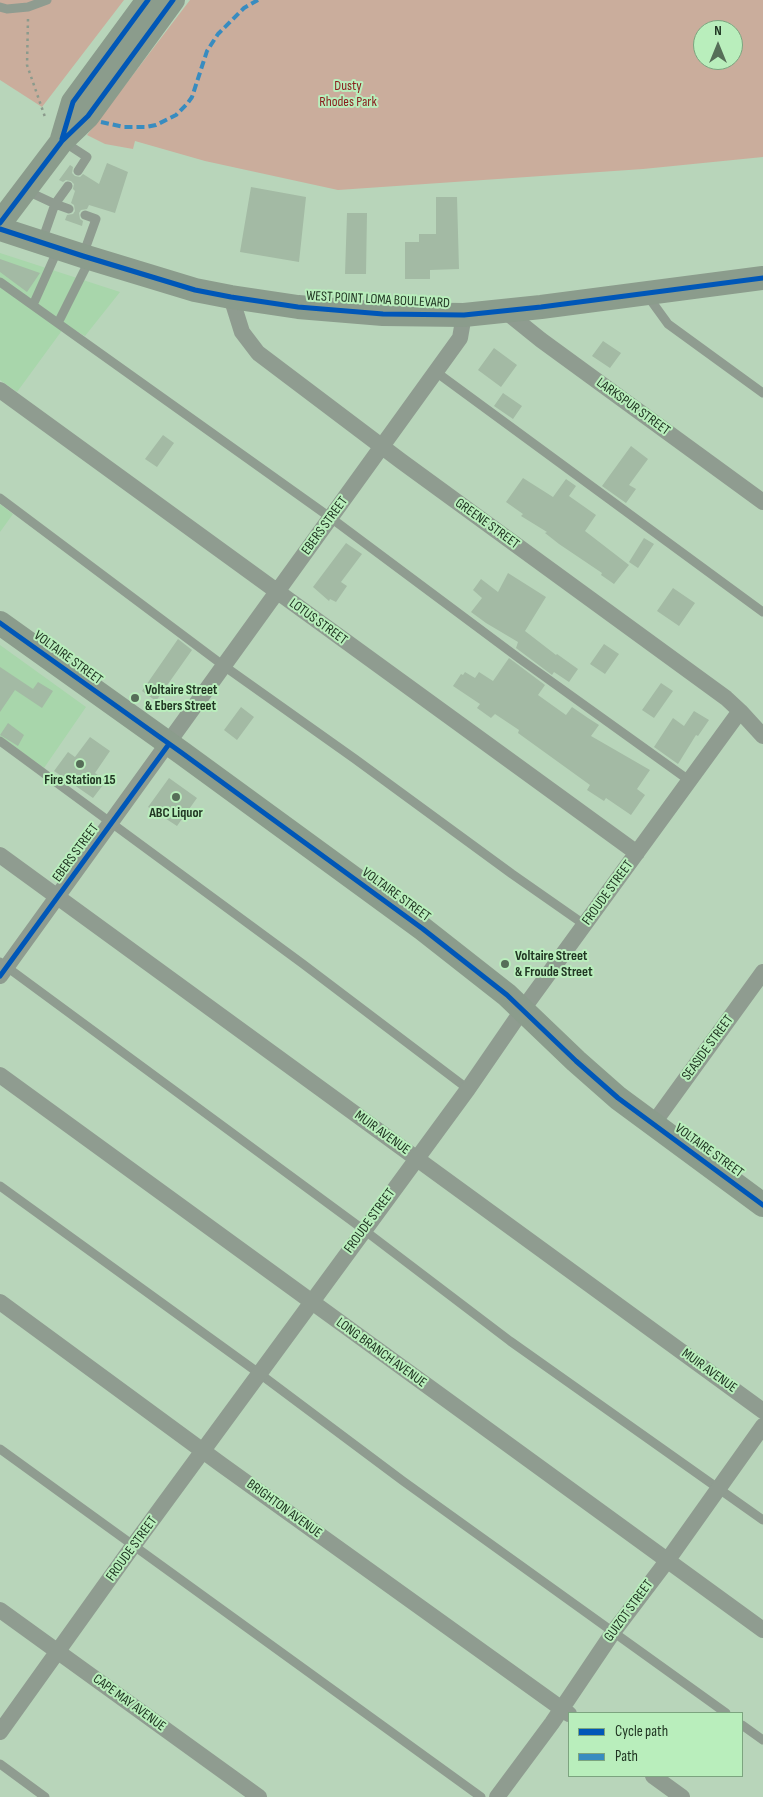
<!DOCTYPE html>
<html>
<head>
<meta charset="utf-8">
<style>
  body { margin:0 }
  #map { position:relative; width:763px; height:1797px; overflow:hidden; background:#b8d5ba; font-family:"Sofia Sans Condensed",sans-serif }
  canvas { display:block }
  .legend { position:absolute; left:568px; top:1712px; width:175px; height:65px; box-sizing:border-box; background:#b9eebc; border:1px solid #7ca47f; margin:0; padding:6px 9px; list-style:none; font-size:15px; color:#213623 }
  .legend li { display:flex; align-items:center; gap:10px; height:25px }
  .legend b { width:25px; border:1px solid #7ca47f }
  .north { position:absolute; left:693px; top:20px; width:50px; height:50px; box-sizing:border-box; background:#b9eebc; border:1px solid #7ca47f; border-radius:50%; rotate:0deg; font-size:14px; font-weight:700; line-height:20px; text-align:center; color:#213623 }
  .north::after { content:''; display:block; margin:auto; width:18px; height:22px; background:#566e58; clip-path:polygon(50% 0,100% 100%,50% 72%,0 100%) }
</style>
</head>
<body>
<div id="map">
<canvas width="763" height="1797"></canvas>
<ul class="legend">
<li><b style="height:6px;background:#0057b8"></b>Cycle path</li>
<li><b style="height:6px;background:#388cc0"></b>Path</li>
</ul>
<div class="north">N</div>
</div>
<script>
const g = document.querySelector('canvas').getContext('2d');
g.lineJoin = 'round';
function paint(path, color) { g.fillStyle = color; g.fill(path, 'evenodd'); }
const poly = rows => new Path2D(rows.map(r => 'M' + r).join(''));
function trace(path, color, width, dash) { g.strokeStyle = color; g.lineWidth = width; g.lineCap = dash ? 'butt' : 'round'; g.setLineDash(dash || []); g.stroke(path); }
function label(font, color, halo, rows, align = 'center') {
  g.font = font + ' "Sofia Sans Condensed",sans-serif'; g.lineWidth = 4; g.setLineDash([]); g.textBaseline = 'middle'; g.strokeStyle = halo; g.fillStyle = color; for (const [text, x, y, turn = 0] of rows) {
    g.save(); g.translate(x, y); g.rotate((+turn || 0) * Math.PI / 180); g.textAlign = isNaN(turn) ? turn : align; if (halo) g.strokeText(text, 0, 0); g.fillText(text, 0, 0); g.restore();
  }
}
paint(poly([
  [0,253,120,292,85,336,66,325,17,392,0,380],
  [0,504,13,514,0,532],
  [0,645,86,707,44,768,0,736]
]), '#a8d6ab');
paint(poly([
  [0,0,124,0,42,107,0,80],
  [190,0,763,0,763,157,643,169,338,190,205,161,135,141,133,149,105,144,87,135],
  [703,30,733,30,733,60,703,60]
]), '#caad9c');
paint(poly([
  [107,163,128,172,115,213,89,205,87,209,81,210,79,213,80,219,83,221,82,226,65,220,67,215,73,214,75,211,74,205,71,203,75,191,73,189,74,184,71,181,66,180,63,182,59,180,70,165,73,167,72,173,75,176,80,177,83,174,99,184],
  [251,187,306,197,299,262,240,252],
  [436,197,457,197,459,269,430,270,430,279,405,279,405,242,419,242,419,234,436,234],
  [347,213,367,213,366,274,345,274],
  [0,259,40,273,27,292,0,272],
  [603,341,621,353,610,368,592,356],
  [494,348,517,365,501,387,478,370],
  [503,393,522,406,513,419,494,406],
  [163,435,174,443,157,467,145,459],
  [631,446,648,459,629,485,636,489,626,503,602,486],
  [523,478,553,497,566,479,576,486,569,496,596,515,585,531,629,565,614,584,601,575,602,573,559,544,545,533,547,532,521,516,523,514,506,502],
  [644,538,654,544,638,568,629,562],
  [346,543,362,554,341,582,347,586,336,602,330,599,329,601,313,587],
  [508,573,546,597,525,631,556,655,557,654,578,669,569,682,554,672,552,675,516,648,518,642,486,623,471,612,482,598,473,590,481,579,498,592],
  [673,588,695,603,679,626,657,611],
  [178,639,192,650,156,701,142,691],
  [604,644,619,654,605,674,590,664],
  [509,658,545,685,538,695,566,715,572,707,588,718,599,725,591,736,650,770,637,789,645,795,631,815,606,798,604,801,587,790,590,785,518,733,519,730,495,714,491,718,477,708,480,704,453,686,461,674,463,675,465,672,475,678,479,672,493,681],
  [0,667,33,689,38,682,53,691,42,708,15,690,0,712],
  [661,683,673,691,654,718,642,710],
  [241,707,254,717,237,740,224,730],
  [694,711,709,720,698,736,696,735,678,764,654,747,673,718,684,726],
  [8,723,24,735,18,746,0,735],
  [90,737,110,751,95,773,106,781,93,798,54,771,68,752,75,757],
  [169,778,197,798,177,826,148,807]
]), '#a3baa4');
trace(poly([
  [28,19,27,65,45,117]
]), '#8b9a8c', 2.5, [2.5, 4]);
trace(poly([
  [0,7,7,9,28,7,47,0],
  [64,142,87,157,78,171],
  [68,186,55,204,69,209],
  [25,190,55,204,42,241],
  [83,255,96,219,85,215],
  [0,282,331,518,520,659,690,781],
  [647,295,668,324,763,393],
  [33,305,58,249],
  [58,323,90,259],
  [436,372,763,612],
  [0,498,224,666,355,759,512,874,585,925],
  [0,741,303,964,468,1089],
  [0,962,364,1230,510,1341,763,1520],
  [0,1186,260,1374,403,1481,726,1713],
  [0,1449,481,1797],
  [742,1725,763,1740],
  [0,1764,45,1797]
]), '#8f9c90', 9);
trace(poly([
  [231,297,242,332,258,353,401,461,726,698,740,711,763,736],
  [505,311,541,340,763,502],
  [0,390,637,853],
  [0,855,763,1411],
  [0,976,460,338,464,315],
  [0,1075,763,1630],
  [653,1124,763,972],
  [0,1302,222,1465,569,1714],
  [0,1610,259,1797],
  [0,1732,133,1546,468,1089,523,1009,740,711],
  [653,1776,682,1797],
  [497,1797,552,1723,614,1631,667,1561,763,1426]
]), '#8f9c90', 16);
trace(poly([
  [62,139,73,102,148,0],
  [0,223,62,141,88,116,173,0],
  [0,229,83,256,195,290,231,297,298,307,383,314,464,315,541,307,763,278],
  [0,623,182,753,423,929,507,995,576,1061,618,1098,763,1205]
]), '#8b9c8c', 24);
trace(poly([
  [101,122,124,127,146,127,156,125,176,115,187,104,192,97,207,51,218,34,244,8,258,0]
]), '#388cc0', 4, [8, 4]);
trace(poly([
  [62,139,73,102,148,0],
  [0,223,62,141,88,116,173,0],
  [0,229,83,256,195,290,231,297,298,307,383,314,464,315,541,307,763,278],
  [0,623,182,753,423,929,507,995,576,1061,618,1098,763,1205],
  [0,976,169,744]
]), '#0057b8', 5);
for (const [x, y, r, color] of [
  [135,698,5,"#566e58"],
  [80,764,5,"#566e58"],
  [176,797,5,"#566e58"],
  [505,964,5,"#566e58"]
]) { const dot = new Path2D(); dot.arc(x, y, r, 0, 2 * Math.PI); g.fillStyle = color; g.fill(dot); trace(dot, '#b9eebc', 2); }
label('14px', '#8a1c1c', '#b9eebc', [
  ["Dusty",348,86],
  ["Rhodes Park",348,102]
]);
label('14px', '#213623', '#b9eebc', [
  ["WEST POINT LOMA BOULEVARD",378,300,3],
  ["LARKSPUR STREET",633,407,36],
  ["GREENE STREET",487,524,36],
  ["EBERS STREET",325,526,-54],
  ["LOTUS STREET",318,622,36],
  ["VOLTAIRE STREET",68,658,36],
  ["EBERS STREET",76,853,-54],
  ["FROUDE STREET",608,893,-54],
  ["VOLTAIRE STREET",396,895,36],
  ["SEASIDE STREET",708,1048,-54],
  ["MUIR AVENUE",382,1133,36],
  ["VOLTAIRE STREET",709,1151,36],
  ["FROUDE STREET",370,1221,-54],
  ["LONG BRANCH AVENUE",381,1353,36],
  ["MUIR AVENUE",709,1371,36],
  ["BRIGHTON AVENUE",284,1509,36],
  ["FROUDE STREET",132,1549,-54],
  ["GUIZOT STREET",629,1611,-54],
  ["CAPE MAY AVENUE",129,1703,36]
]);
label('bold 14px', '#213623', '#b9eebc', [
  ["Voltaire Street",145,690],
  ["& Ebers Street",145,706],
  ["Fire Station 15",80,780,"center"],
  ["ABC Liquor",176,813,"center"],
  ["Voltaire Street",515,956],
  ["& Froude Street",515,972]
], 'left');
</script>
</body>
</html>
